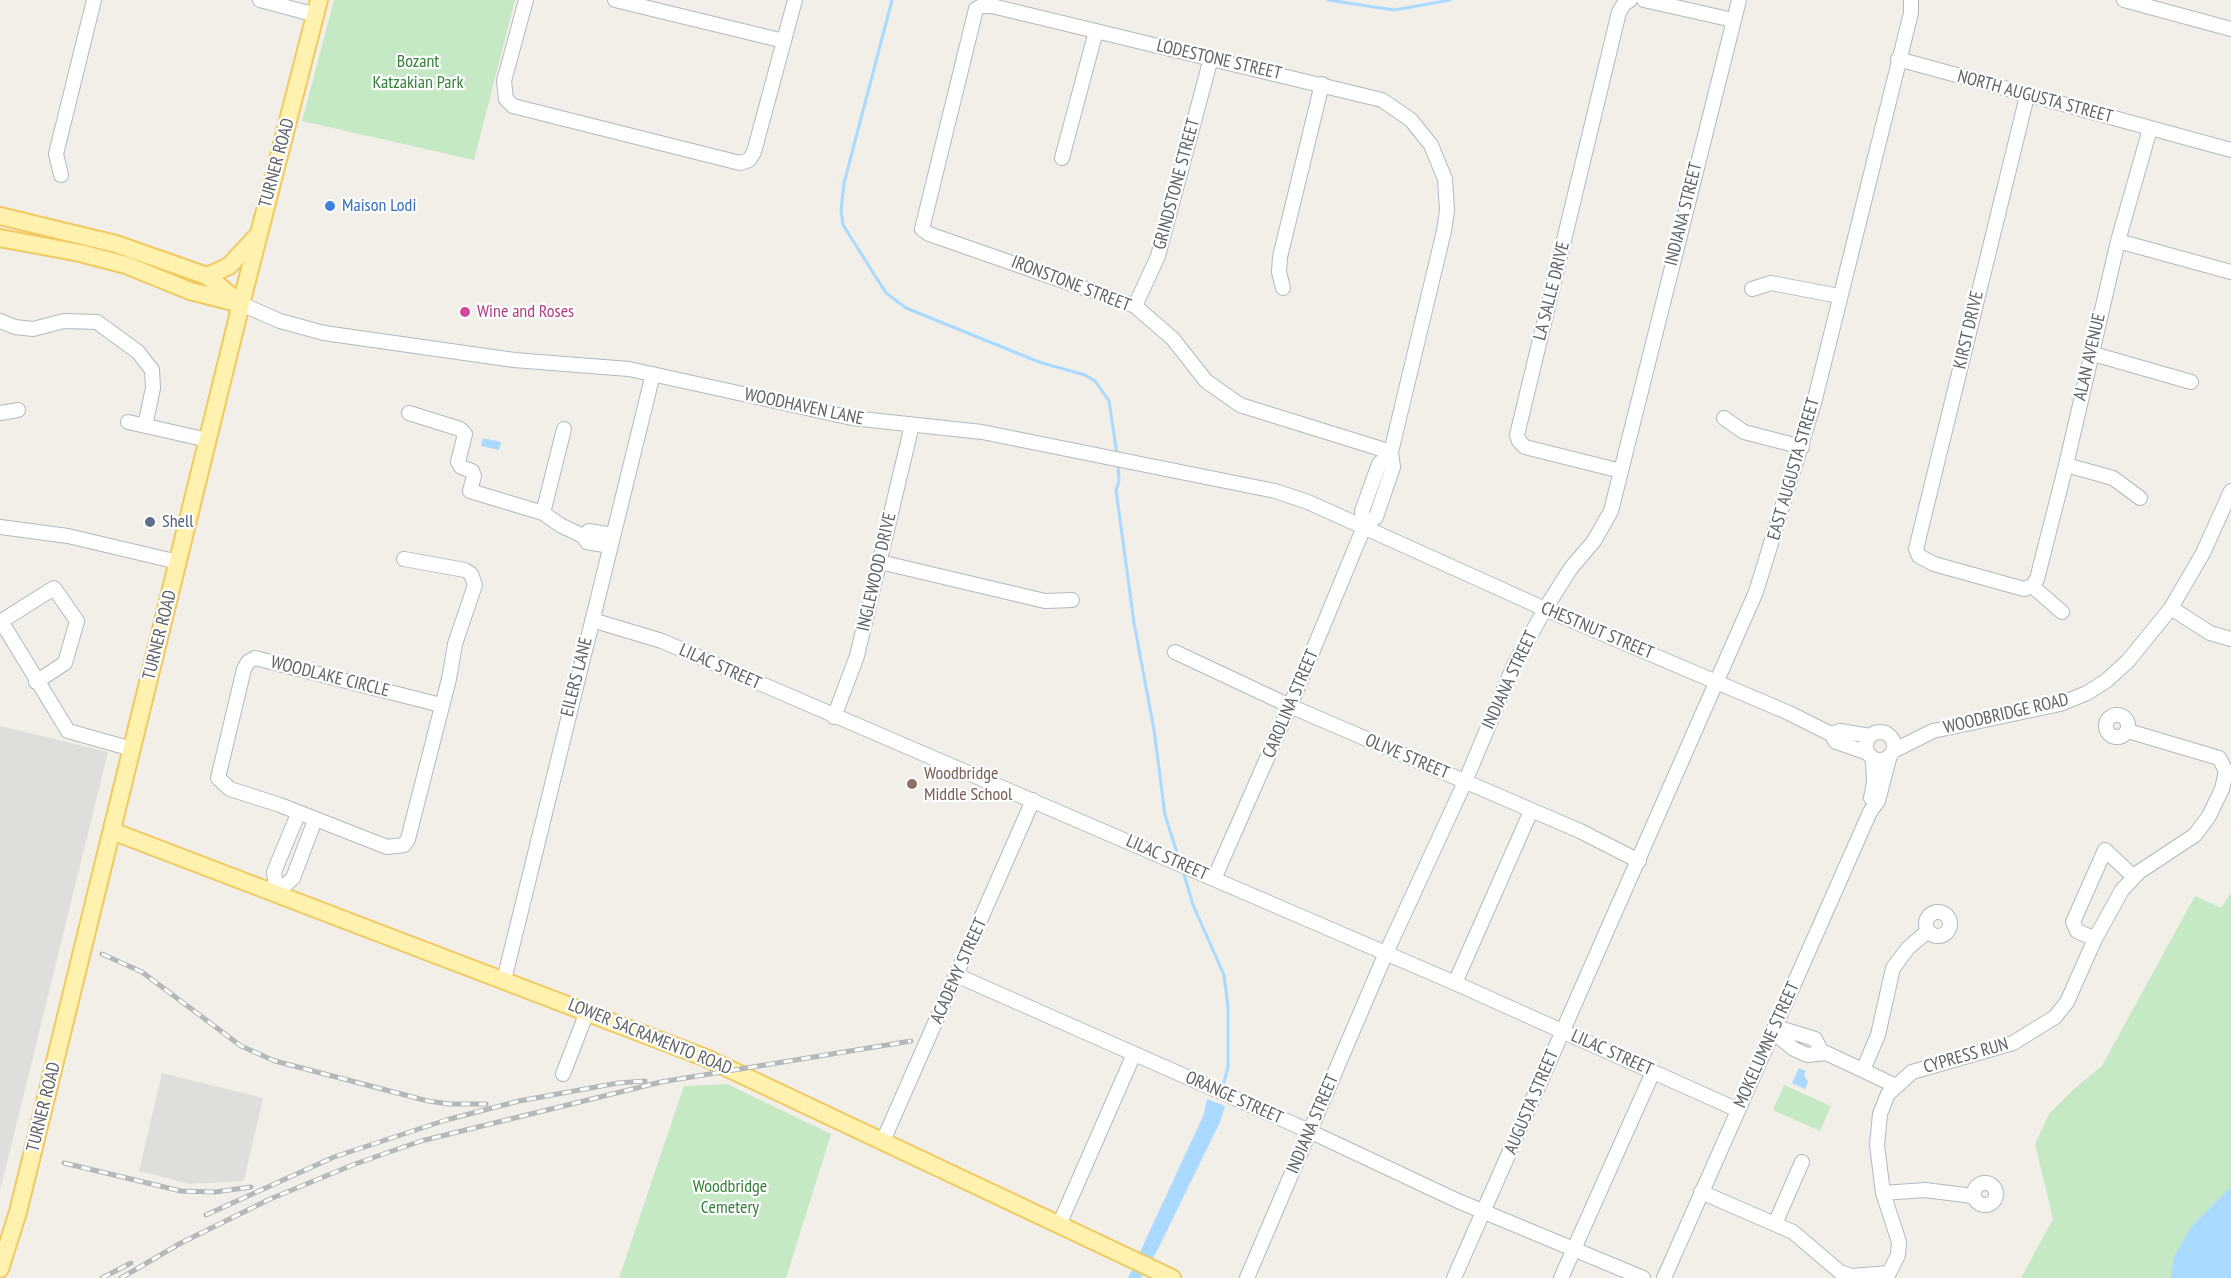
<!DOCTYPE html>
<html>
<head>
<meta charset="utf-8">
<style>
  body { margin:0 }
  canvas { display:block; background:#f1efe8 }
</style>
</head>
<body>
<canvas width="2231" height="1278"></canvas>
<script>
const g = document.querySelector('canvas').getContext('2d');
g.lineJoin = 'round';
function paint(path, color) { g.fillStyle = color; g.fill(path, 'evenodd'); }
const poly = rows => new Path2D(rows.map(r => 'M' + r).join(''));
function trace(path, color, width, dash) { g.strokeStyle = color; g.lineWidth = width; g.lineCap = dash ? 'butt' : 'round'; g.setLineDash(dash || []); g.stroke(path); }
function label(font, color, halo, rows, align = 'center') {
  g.font = font + ' "PT Sans Narrow",sans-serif'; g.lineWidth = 4.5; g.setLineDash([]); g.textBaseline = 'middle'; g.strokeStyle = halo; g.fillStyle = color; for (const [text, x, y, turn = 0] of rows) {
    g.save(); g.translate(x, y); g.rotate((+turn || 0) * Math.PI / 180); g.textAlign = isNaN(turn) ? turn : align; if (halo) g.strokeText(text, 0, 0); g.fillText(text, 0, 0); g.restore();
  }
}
paint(poly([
  [0,726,108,752,0,1191],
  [162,1073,263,1098,244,1181,190,1184,139,1171]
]), '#e0deda');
paint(poly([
  [334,0,515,0,474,160,302,121],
  [2231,893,2231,1278,2021,1278,2053,1219,2035,1144,2049,1114,2075,1088,2102,1066,2195,896,2221,908],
  [727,1084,831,1134,786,1278,619,1278,684,1086],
  [1784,1085,1831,1106,1820,1131,1773,1110]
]), '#c5e8c5');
paint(poly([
  [483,438,501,442,499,450,481,446],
  [1799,1068,1806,1071,1804,1075,1808,1082,1805,1089,1792,1083],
  [1207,1099,1225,1106,1220,1122,1157,1251,1141,1278,1128,1278,1204,1114],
  [2231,1187,2231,1278,2171,1278,2174,1257,2191,1227]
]), '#aadaff');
trace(poly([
  [892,0,844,183,841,210,843,225,886,293,906,308,1039,362,1085,375,1095,381,1109,401,1117,455],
  [1328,0,1394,10,1450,0],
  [1118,464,1119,481,1116,490,1134,623,1154,730,1165,815,1179,859],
  [1183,871,1193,905,1224,975,1228,1007,1228,1067,1222,1089]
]), '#aadaff', 3);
const minor = poly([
  [260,0,316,15],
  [526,0,504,81,506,99,513,106,740,163,749,160,754,152,795,0],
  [615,0,784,41],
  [1644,0,1733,20],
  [2124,0,2231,29],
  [1898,59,2231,150],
  [2027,96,1916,549,1919,556,1934,564,2024,589,2032,586],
  [1062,158,1096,31],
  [61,175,56,154,94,0],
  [2118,241,2231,272],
  [1283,288,1279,272,1280,257,1322,84],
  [1752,289,1771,283,1839,296],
  [241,304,280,321,324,333,514,360,629,369,852,418,982,432,1275,491,1308,502,1545,609,1789,713,1831,734,1836,742,1868,753],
  [1135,306,1158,256,1211,58],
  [0,321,15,327,33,329,64,321,97,322,138,352,152,370,153,388,145,426],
  [2090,353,2191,382],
  [0,413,18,410],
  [409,413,460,429,465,434,458,462,461,467,472,471,474,476,470,491,543,513,560,525,583,536,587,542,610,546],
  [1724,418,1744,432,1802,447],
  [128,422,208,440],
  [2066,465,2113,478,2140,498],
  [1621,471,1525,447,1519,441,1517,435,1619,12,1624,4,1630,0],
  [543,513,564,429],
  [0,527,68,536,178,562],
  [1364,527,1362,511,1379,464,1391,452],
  [583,536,589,531,613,535],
  [404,559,465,570,471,574,475,585,455,644,449,679,408,839,404,845,387,847,280,805,230,789,218,778,244,669,248,662,255,658,441,705],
  [880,562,1045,601,1072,600],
  [2032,586,2037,579,2066,465,2118,241,2150,129],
  [2032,586,2062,612],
  [2171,608,2210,633,2231,639],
  [592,620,662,641,1455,983,1738,1110],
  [1,621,68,731,132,749],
  [0,622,54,588,77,621,65,663,36,682],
  [1175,652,1290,706,1580,831,1639,861],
  '2106 726a11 11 0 1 1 22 0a11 11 0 1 1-22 0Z',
  [834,717,857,656,912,425],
  '1866 746a14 14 0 1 1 28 0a14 14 0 1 1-28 0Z',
  [1831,734,1840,731,1870,736],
  [1893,751,1933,731,2060,704,2087,693,2106,681,2128,661,2171,608,2203,553,2231,491],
  [1871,798,1874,783,1873,758],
  [1214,879,1290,706,1364,527,1376,517,1393,467,1391,452,1444,231,1447,210,1445,179,1431,145,1411,120,1382,100,992,6,982,6,976,9,922,229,929,234,1135,306,1173,339,1206,381,1240,405,1391,452],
  [277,893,274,872,298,814],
  [277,893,293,878,315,820],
  '1926 924a12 12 0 1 1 24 0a12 12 0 1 1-24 0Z',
  [2095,939,2077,931,2073,922,2105,850,2134,877],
  [956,975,1309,1131,1458,1201,1643,1278],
  [504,980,653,374],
  [1455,983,1531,811],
  [1776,1027,1815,1039,1822,1052],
  [1774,1033,1794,1049,1807,1055,1826,1053,1894,1085],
  [1863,1070,1878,1035,1893,968,1908,948,1928,931],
  [563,1074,587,1012],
  [883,1141,1033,800],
  '1974 1194a11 11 0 1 1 22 0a11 11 0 1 1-22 0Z',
  [1701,1192,1793,1232,1840,1272,1852,1276,1889,1273],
  [1883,1193,1925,1190,1973,1196],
  [1775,1224,1802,1162],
  [1059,1225,1134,1054],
  [1889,1273,1898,1255,1899,1242,1883,1193,1877,1145,1880,1114,1888,1094,1912,1072,2013,1043,2055,1017,2067,1002,2095,939,2122,890,2139,872,2195,835,2209,816,2222,789,2226,771,2219,758,2128,731],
  [1247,1278,1386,953,1465,782,1514,665,1545,609,1571,568,1594,541,1611,511,1739,0],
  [1454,1278,1756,592,1814,403,1911,13,1911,0],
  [1561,1278,1653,1072],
  [1664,1278,1870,812,1878,801,1890,755]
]);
const major = poly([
  [0,216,116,244,207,276,241,304],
  [0,238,80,253,126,265,190,291,237,303],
  [207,276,229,266,256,237],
  [112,831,706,1058,1172,1278],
  [0,1269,18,1212,241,304,319,0]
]);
trace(minor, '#b5b8bc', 16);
trace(major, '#f2c960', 20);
trace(minor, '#fff', 14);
trace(major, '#fff2af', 16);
const rail = poly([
  [102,954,142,972,241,1046,275,1061,428,1101,449,1104,486,1104],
  [64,1163,181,1191,215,1192,251,1187],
  [206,1215,334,1157,446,1120,519,1101,618,1083,645,1081],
  [102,1278,131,1263],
  [121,1278,181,1243,270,1199,355,1164,421,1141,661,1082,911,1041]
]);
trace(rail, '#b6b7b8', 5);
trace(rail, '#fff', 3, [9]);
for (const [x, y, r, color] of [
  [330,206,6,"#3f7fe0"],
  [465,312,6,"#d1479c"],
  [150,522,6,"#5c6f8a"],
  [912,784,6,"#8d6e63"]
]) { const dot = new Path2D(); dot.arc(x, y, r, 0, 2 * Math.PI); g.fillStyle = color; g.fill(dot); trace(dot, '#fff', 2); }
label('18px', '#5f6368', '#fff', [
  ["LODESTONE STREET",1219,60,13],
  ["NORTH AUGUSTA STREET",2035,97,15],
  ["TURNER ROAD",277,163,-75],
  ["GRINDSTONE STREET",1177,184,-75],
  ["INDIANA STREET",1684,214,-76],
  ["IRONSTONE STREET",1071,284,21],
  ["LA SALLE DRIVE",1552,291,-76],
  ["KIRST DRIVE",1969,330,-77],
  ["ALAN AVENUE",2090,357,-77],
  ["WOODHAVEN LANE",804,407,12],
  ["EAST AUGUSTA STREET",1794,469,-74],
  ["INGLEWOOD DRIVE",877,572,-77],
  ["CHESTNUT STREET",1597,631,23],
  ["TURNER ROAD",160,635,-76],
  ["LILAC STREET",720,667,24],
  ["WOODLAKE CIRCLE",330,677,14],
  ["EILERS LANE",577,677,-76],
  ["INDIANA STREET",1510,680,-65],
  ["CAROLINA STREET",1291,704,-67],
  ["WOODBRIDGE ROAD",2006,714,-13],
  ["OLIVE STREET",1407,757,23],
  ["LILAC STREET",1167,858,24],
  ["ACADEMY STREET",959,971,-66],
  ["LOWER SACRAMENTO ROAD",650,1037,22],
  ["MOKELUMNE STREET",1767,1045,-66],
  ["LILAC STREET",1612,1053,24],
  ["CYPRESS RUN",1966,1056,-16],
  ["ORANGE STREET",1234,1098,24],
  ["AUGUSTA STREET",1532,1102,-67],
  ["TURNER ROAD",44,1107,-76],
  ["INDIANA STREET",1313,1124,-67]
]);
label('18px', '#348238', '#fff', [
  ["Bozant",418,62],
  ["Katzakian Park",418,83],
  ["Woodbridge",730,1187],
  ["Cemetery",730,1208]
]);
label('18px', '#366cbe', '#fff', [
  ["Maison Lodi",342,206]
], 'left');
label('18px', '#b23c85', '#fff', [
  ["Wine and Roses",477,312]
], 'left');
label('18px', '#4e5e75', '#fff', [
  ["Shell",162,522]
], 'left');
label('18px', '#785e54', '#fff', [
  ["Woodbridge",924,774],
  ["Middle School",924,795]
], 'left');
</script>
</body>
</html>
